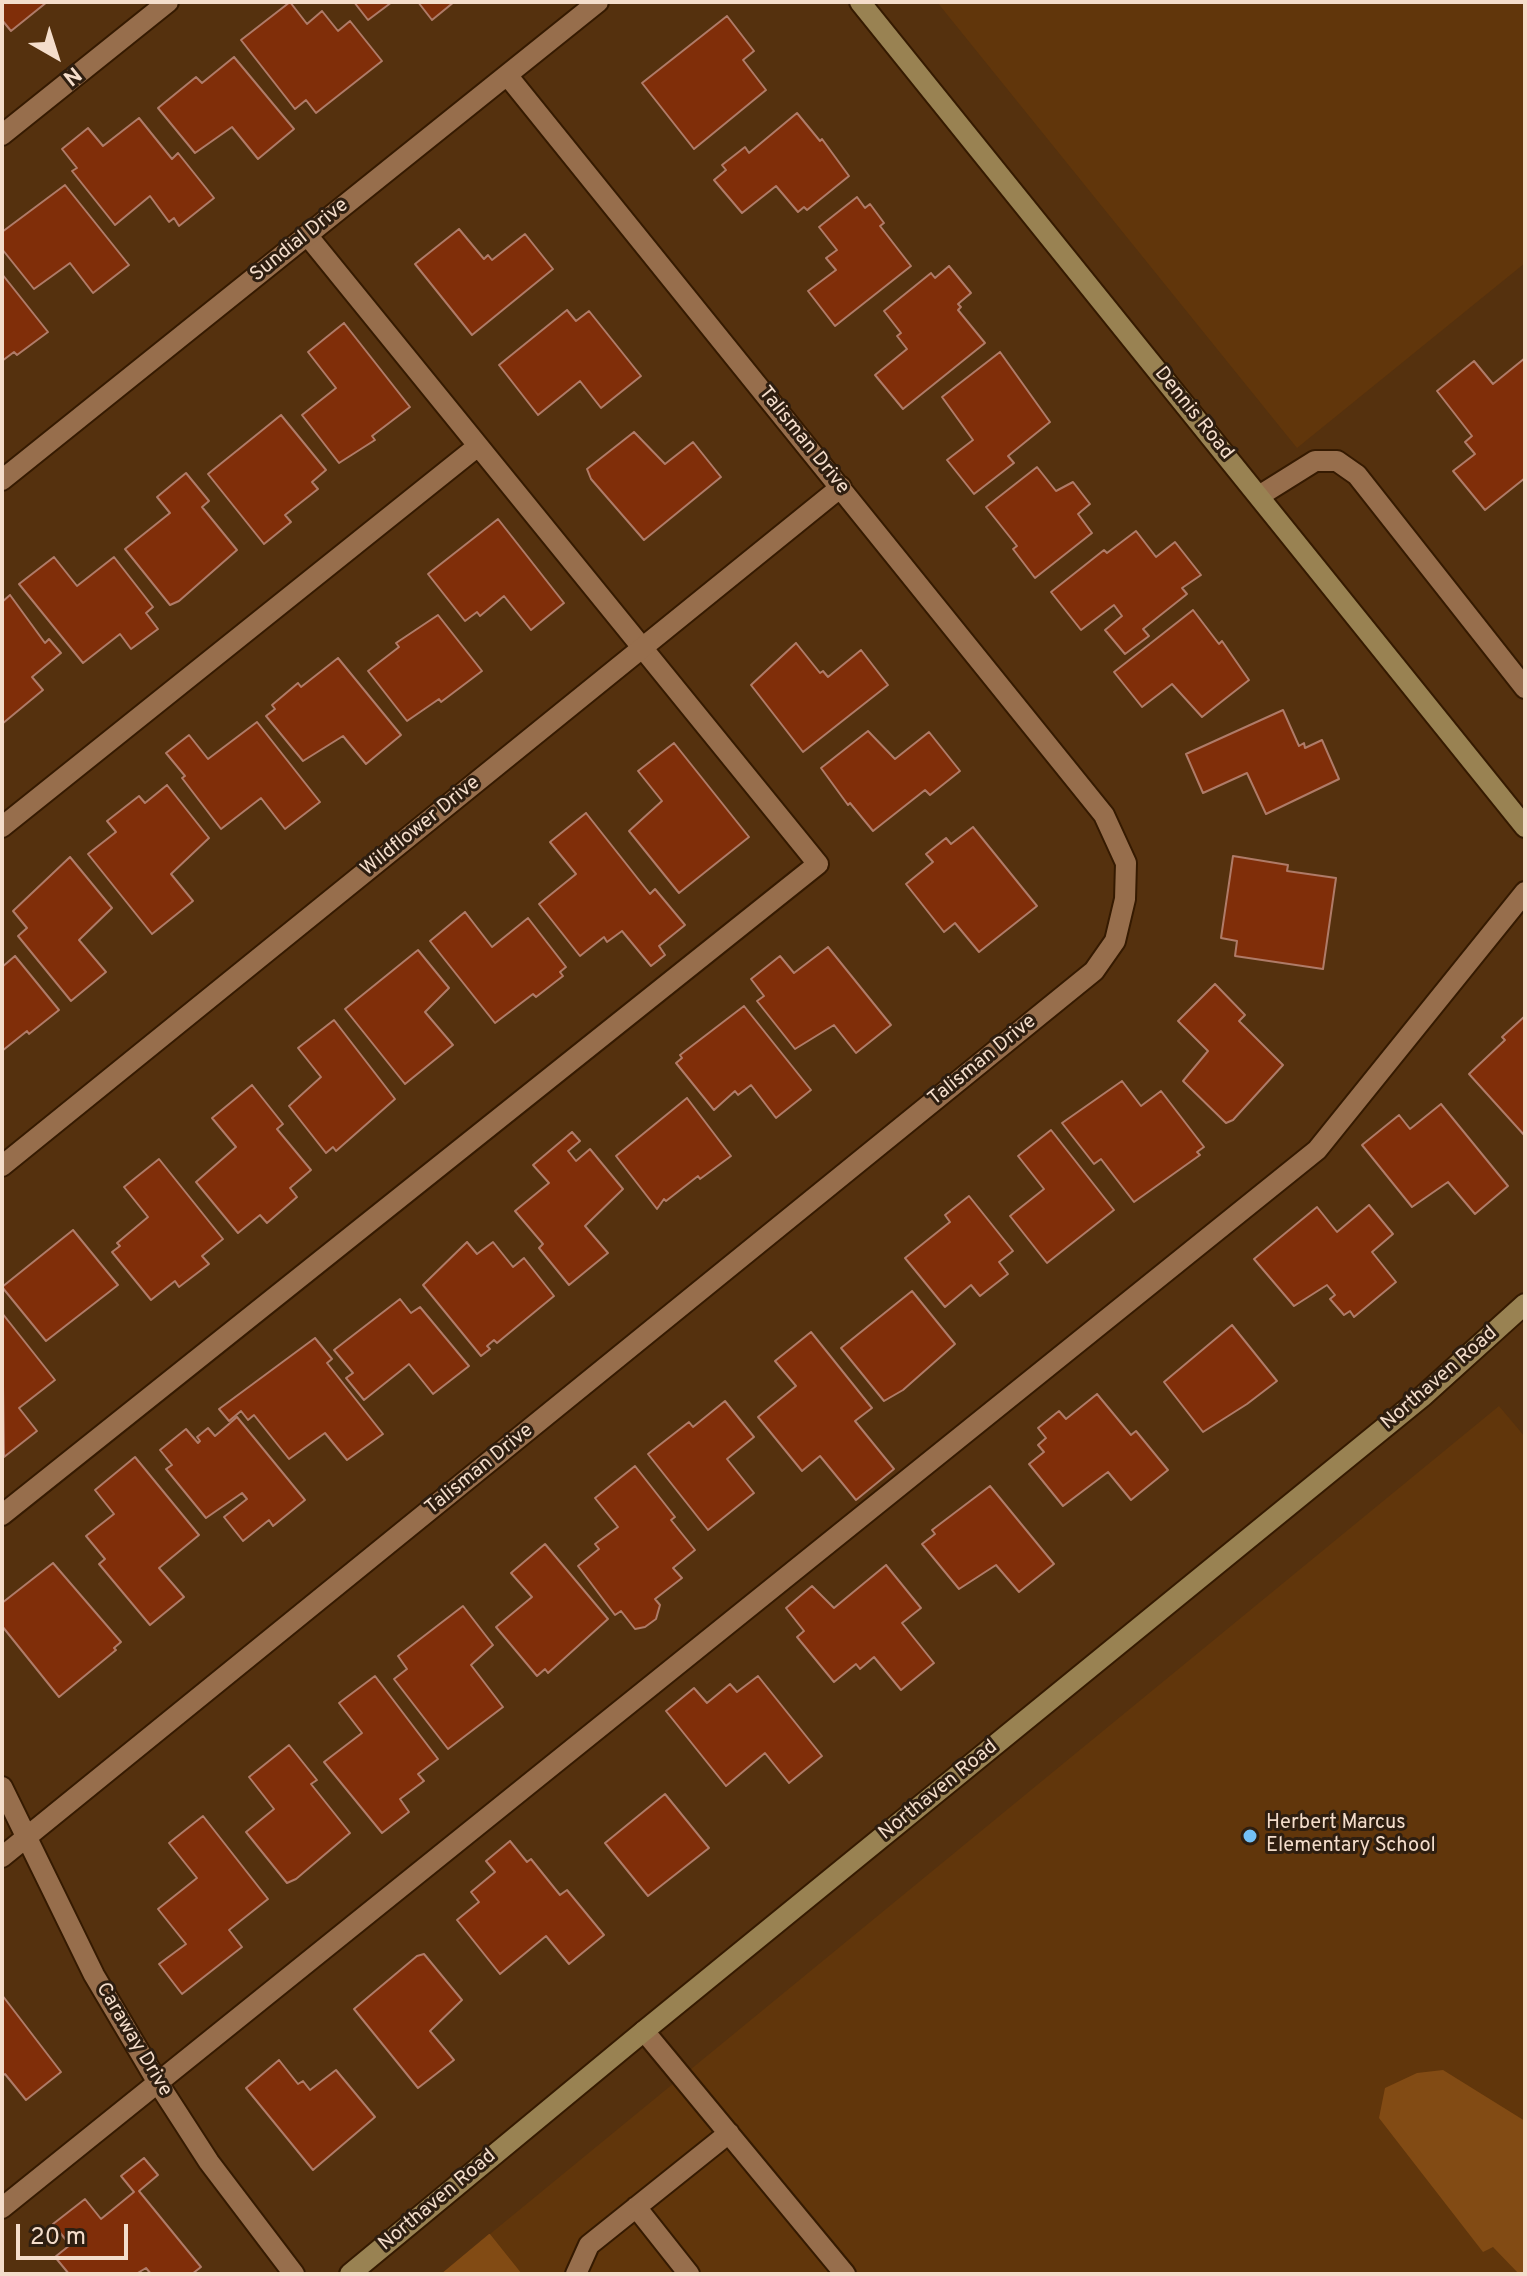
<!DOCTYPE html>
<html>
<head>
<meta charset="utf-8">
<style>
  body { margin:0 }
  #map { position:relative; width:1527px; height:2276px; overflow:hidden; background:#55310e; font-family:Overpass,sans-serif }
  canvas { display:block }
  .frame { position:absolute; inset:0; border:4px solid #f4ddcb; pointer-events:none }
  .north { position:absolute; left:16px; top:16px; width:80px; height:80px; -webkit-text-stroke:6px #2e1e10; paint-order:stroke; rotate:141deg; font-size:22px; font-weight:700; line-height:32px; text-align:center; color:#f4ddcb }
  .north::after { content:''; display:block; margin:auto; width:28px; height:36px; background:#f4ddcb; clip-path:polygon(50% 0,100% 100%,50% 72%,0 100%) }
  .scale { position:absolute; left:16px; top:2224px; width:112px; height:36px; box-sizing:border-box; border:4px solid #f4ddcb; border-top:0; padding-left:10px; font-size:24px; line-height:28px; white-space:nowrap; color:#f4ddcb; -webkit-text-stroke:6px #2e1e10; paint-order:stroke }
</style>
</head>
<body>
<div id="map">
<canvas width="1527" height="2276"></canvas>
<div class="frame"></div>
<div class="north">N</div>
<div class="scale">20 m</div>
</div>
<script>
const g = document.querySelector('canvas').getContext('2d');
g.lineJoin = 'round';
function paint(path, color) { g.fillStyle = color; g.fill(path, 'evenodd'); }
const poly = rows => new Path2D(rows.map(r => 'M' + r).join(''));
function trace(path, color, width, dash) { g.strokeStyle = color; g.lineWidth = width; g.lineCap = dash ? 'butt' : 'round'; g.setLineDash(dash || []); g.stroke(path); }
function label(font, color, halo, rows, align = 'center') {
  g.font = font + ' Overpass,sans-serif'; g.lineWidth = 6; g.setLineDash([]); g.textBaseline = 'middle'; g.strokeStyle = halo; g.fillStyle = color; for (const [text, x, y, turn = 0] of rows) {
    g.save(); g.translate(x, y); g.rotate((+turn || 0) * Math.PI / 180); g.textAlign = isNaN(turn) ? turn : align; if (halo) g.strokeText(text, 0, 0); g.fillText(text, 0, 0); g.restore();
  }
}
paint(poly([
  [937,2,1525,2,1525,263,1297,448],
  [1499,1406,1525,1437,1525,2274,522,2274,490,2234]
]), '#61360b');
paint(poly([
  [1443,2070,1525,2121,1525,2274,1519,2274,1493,2247,1483,2252,1379,2118,1385,2088,1417,2073],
  [490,2234,522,2274,441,2274,489,2234]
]), '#824b14');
const building = poly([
  [2,2,47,2,11,31,2,20,2,2],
  [290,2,307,24,322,11,338,31,350,21,382,61,316,113,306,100,295,109,241,40,290,2],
  [354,2,392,2,368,20,354,2],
  [418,2,454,2,432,20,418,2],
  [727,16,754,51,743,60,766,90,694,149,642,83,727,16],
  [234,57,294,129,258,159,232,127,195,153,158,108,196,77,202,83,234,57],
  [797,113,820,141,822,139,849,176,807,210,804,207,798,212,776,186,742,213,714,180,726,170,722,165,745,147,749,153,797,113],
  [139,118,172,159,178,153,214,198,179,226,174,218,169,222,150,196,115,225,72,171,77,168,62,149,88,128,103,146,139,118],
  [65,185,129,265,93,293,70,263,34,289,2,249,2,232,65,185],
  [857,197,865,208,870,204,884,223,880,226,911,266,835,326,808,291,836,270,826,258,837,250,819,227,857,197],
  [459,229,484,259,488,255,492,260,525,234,553,269,472,335,415,264,459,229],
  [949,266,971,293,958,304,961,307,958,310,985,343,903,409,875,375,907,349,897,336,901,333,884,311,931,273,935,278,949,266],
  [2,274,48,332,17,355,14,352,2,361,2,274],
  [567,310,576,321,589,311,641,376,601,408,580,381,538,415,499,365,567,310],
  [344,323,410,407,372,436,375,440,339,463,302,415,336,388,308,352,344,323],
  [1000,352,1050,422,1008,456,1014,463,974,494,947,460,973,440,942,397,1000,352],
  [1525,358,1525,478,1485,510,1453,471,1475,454,1465,442,1472,436,1437,391,1474,361,1493,384,1525,358],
  [281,415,326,470,312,482,318,489,285,515,291,522,264,544,208,474,281,415],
  [634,432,665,464,693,442,721,477,644,540,591,479,587,469,634,432],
  [1037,467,1056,491,1073,482,1090,504,1078,514,1092,533,1035,578,1013,549,1017,546,986,507,1037,467],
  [186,473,209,501,202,507,237,550,179,601,170,605,125,549,170,513,157,497,186,473],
  [498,519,564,603,531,630,504,596,480,616,477,612,465,621,428,574,498,519],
  [1136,531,1156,557,1175,542,1201,575,1182,588,1187,594,1143,629,1149,636,1125,654,1105,630,1122,616,1114,605,1081,630,1051,592,1104,550,1107,553,1136,531],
  [54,557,77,586,114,557,153,607,146,613,158,629,131,649,120,634,83,663,19,584,54,557],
  [10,595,45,643,49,639,61,653,32,677,43,690,2,724,2,602,10,595],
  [1193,610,1219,644,1222,641,1249,680,1202,717,1172,684,1142,707,1114,672,1193,610],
  [438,615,482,671,441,702,439,699,407,721,368,671,399,647,396,643,438,615],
  [796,643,820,673,823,671,828,677,861,650,888,685,803,752,751,685,796,643],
  [338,658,401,735,366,764,343,736,303,761,266,716,275,709,272,705,298,683,301,687,338,658],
  [1283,710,1299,746,1304,743,1305,748,1322,740,1339,779,1266,814,1247,773,1203,793,1186,754,1283,710],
  [257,722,320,802,285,829,261,798,221,829,182,778,185,776,166,753,189,735,208,759,257,722],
  [868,731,895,759,929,732,960,771,930,795,925,790,873,831,850,803,848,805,821,768,868,731],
  [674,743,749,837,679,893,629,831,662,801,638,771,674,743],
  [167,785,209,838,171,874,193,901,152,934,88,854,116,832,107,821,139,796,145,803,167,785],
  [586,813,650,894,655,889,685,925,659,946,665,955,651,966,622,931,607,942,604,937,580,956,539,904,576,874,550,842,586,813],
  [973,827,1037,906,979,952,955,923,944,932,906,884,933,862,926,854,946,838,951,844,973,827],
  [1233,856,1288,865,1287,871,1336,878,1323,969,1235,956,1237,941,1221,938,1233,856],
  [70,857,112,908,79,940,106,972,71,1001,18,936,27,928,13,911,70,857],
  [465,912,492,947,528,918,566,967,560,972,563,976,536,997,533,994,495,1023,430,941,465,912],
  [828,947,891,1025,856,1053,834,1025,795,1049,757,1001,764,996,751,979,780,956,794,973,828,947],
  [418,950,449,988,425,1012,453,1045,405,1084,345,1009,418,950],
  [15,956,59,1010,29,1034,27,1031,2,1051,2,967,15,956],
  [1215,984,1245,1015,1239,1021,1283,1065,1233,1120,1226,1123,1183,1081,1208,1051,1178,1021,1215,984],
  [744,1006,811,1090,776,1118,751,1085,738,1095,735,1091,714,1110,676,1063,682,1058,680,1055,744,1006],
  [1525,1016,1525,1136,1469,1074,1505,1040,1502,1037,1525,1016],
  [334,1020,395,1099,336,1151,333,1147,326,1153,289,1106,321,1077,298,1048,334,1020],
  [1122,1081,1141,1106,1161,1091,1204,1147,1197,1152,1200,1155,1134,1202,1101,1159,1094,1164,1062,1123,1122,1081],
  [252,1085,283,1124,277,1129,311,1170,290,1188,297,1197,267,1223,260,1215,238,1233,196,1182,236,1147,212,1118,252,1085],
  [687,1098,731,1156,700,1179,698,1176,666,1201,664,1199,657,1209,616,1156,687,1098],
  [1441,1104,1508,1186,1475,1214,1448,1182,1412,1207,1362,1145,1399,1115,1410,1129,1441,1104],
  [1051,1130,1114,1210,1047,1263,1010,1216,1044,1189,1018,1156,1051,1130],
  [572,1132,580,1141,568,1151,576,1161,590,1149,623,1189,585,1226,608,1253,569,1285,539,1248,543,1244,515,1211,549,1183,533,1165,572,1132],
  [159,1159,223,1239,202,1256,209,1264,179,1287,175,1281,151,1300,112,1252,120,1246,117,1243,148,1217,124,1187,159,1159],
  [969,1196,1013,1251,999,1262,1008,1274,980,1296,971,1285,945,1307,905,1258,950,1222,945,1215,969,1196],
  [1369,1205,1393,1234,1372,1252,1396,1282,1354,1317,1350,1311,1344,1315,1330,1299,1335,1295,1327,1285,1294,1306,1254,1259,1317,1207,1337,1232,1369,1205],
  [73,1230,118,1285,46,1341,2,1287,73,1230],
  [467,1242,477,1254,493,1242,513,1267,524,1258,554,1296,497,1343,494,1340,487,1346,490,1349,481,1356,423,1285,467,1242],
  [912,1291,955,1344,903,1390,884,1401,841,1348,912,1291],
  [400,1299,411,1313,420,1307,469,1366,433,1394,409,1364,364,1400,346,1378,353,1373,334,1350,400,1299],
  [2,1313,55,1380,19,1408,37,1431,4,1457,2,1313],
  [1232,1325,1277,1381,1247,1404,1203,1432,1164,1382,1232,1325],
  [811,1332,872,1408,855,1421,894,1469,856,1500,820,1456,802,1471,758,1417,796,1386,775,1361,811,1332],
  [315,1338,332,1359,327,1363,383,1434,347,1460,325,1433,289,1459,254,1415,248,1420,241,1411,229,1421,219,1409,315,1338],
  [1097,1394,1131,1435,1136,1431,1168,1470,1131,1500,1108,1472,1063,1506,1029,1464,1044,1452,1038,1445,1046,1438,1038,1428,1059,1411,1066,1419,1097,1394],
  [725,1401,754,1437,727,1459,754,1493,708,1530,648,1454,689,1422,693,1427,725,1401],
  [237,1417,305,1500,273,1526,269,1520,243,1541,224,1517,247,1499,242,1493,206,1518,166,1469,172,1465,160,1450,186,1429,198,1443,200,1441,197,1437,208,1428,215,1436,237,1417],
  [135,1457,199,1535,159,1568,184,1597,150,1625,99,1564,105,1559,86,1536,114,1514,95,1490,135,1457],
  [635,1466,675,1517,671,1520,695,1550,673,1568,682,1578,655,1599,660,1605,656,1619,645,1627,635,1629,621,1611,615,1615,578,1566,599,1549,595,1544,618,1527,595,1498,635,1466],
  [990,1486,1054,1564,1019,1592,996,1565,959,1589,922,1544,935,1534,932,1530,990,1486],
  [545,1544,608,1619,548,1673,545,1669,537,1676,496,1627,532,1597,511,1573,545,1544],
  [53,1563,121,1642,114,1648,116,1650,59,1697,2,1626,2,1603,53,1563],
  [886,1565,921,1608,902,1623,934,1663,901,1690,874,1657,860,1669,856,1664,834,1682,797,1637,804,1631,786,1608,812,1586,834,1608,886,1565],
  [463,1606,493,1645,471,1665,503,1707,448,1749,394,1679,407,1669,398,1656,463,1606],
  [375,1676,438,1759,418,1774,424,1781,400,1799,409,1812,382,1833,324,1762,362,1733,339,1703,375,1676],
  [758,1676,822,1756,789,1783,765,1753,726,1786,666,1711,694,1688,707,1703,730,1684,737,1692,758,1676],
  [289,1745,317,1780,311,1784,350,1833,296,1879,287,1883,246,1832,274,1809,249,1777,289,1745],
  [665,1794,709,1848,648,1896,605,1843,665,1794],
  [203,1816,268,1899,229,1930,242,1947,182,1994,159,1964,186,1944,158,1909,197,1878,169,1843,203,1816],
  [510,1841,527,1862,531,1859,560,1895,567,1890,604,1935,569,1964,546,1936,500,1974,457,1920,479,1902,471,1892,495,1872,486,1861,510,1841],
  [424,1954,462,2000,430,2031,454,2060,418,2088,354,2009,417,1956,424,1954],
  [2,1995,61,2072,26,2100,5,2074,2,2076,2,1995],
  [279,2060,298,2084,303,2081,310,2090,336,2070,375,2117,313,2170,246,2088,279,2060],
  [144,2158,158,2175,139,2191,201,2267,192,2274,151,2274,146,2268,136,2274,69,2274,55,2257,70,2245,53,2224,85,2199,101,2219,134,2192,121,2176,144,2158]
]);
paint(building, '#802e09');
trace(building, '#af7b68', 2);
const lane = poly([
  [2,135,168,2],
  [1259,496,1315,461,1337,461,1357,475,1525,688],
  [2,827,478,446],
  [2,1515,818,864,307,235],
  [644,2031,845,2274],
  [636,2207,689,2274],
  [2,2208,1317,1150,1525,892],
  [576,2274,589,2245,729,2133]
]);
const street = poly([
  [2,480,598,2],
  [2,1166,841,487],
  [2,1787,94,1975,158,2083,209,2162,294,2274],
  [2,1857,1094,971,1115,941,1125,899,1126,863,1104,815,507,75]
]);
const secondary = poly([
  [860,2,1525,827],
  [350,2274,644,2031,1422,1397,1525,1304]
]);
trace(lane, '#351a01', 24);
trace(street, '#351a01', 24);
trace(secondary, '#351a01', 24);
trace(lane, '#976e4c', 20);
trace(street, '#976e4c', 20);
trace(secondary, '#998252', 20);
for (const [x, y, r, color] of [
  [1250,1836,8,"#73c0f6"]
]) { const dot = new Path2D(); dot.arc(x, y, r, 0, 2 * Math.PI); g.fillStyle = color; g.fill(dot); trace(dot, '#2e1e10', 3); }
label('20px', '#f4ddcb', '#2e1e10', [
  ["Sundial Drive",300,241,-39],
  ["Dennis Road",1193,414,51],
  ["Talisman Drive",803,441,51],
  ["Wildflower Drive",421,827,-39],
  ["Talisman Drive",983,1061,-39],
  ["Northaven Road",1440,1379,-41],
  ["Talisman Drive",480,1470,-39],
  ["Northaven Road",939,1791,-39],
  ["Caraway Drive",133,2040,59],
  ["Northaven Road",438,2201,-40]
]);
label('20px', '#f4ddcb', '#2e1e10', [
  ["Herbert Marcus",1266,1824],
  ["Elementary School",1266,1847]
], 'left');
</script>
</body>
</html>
